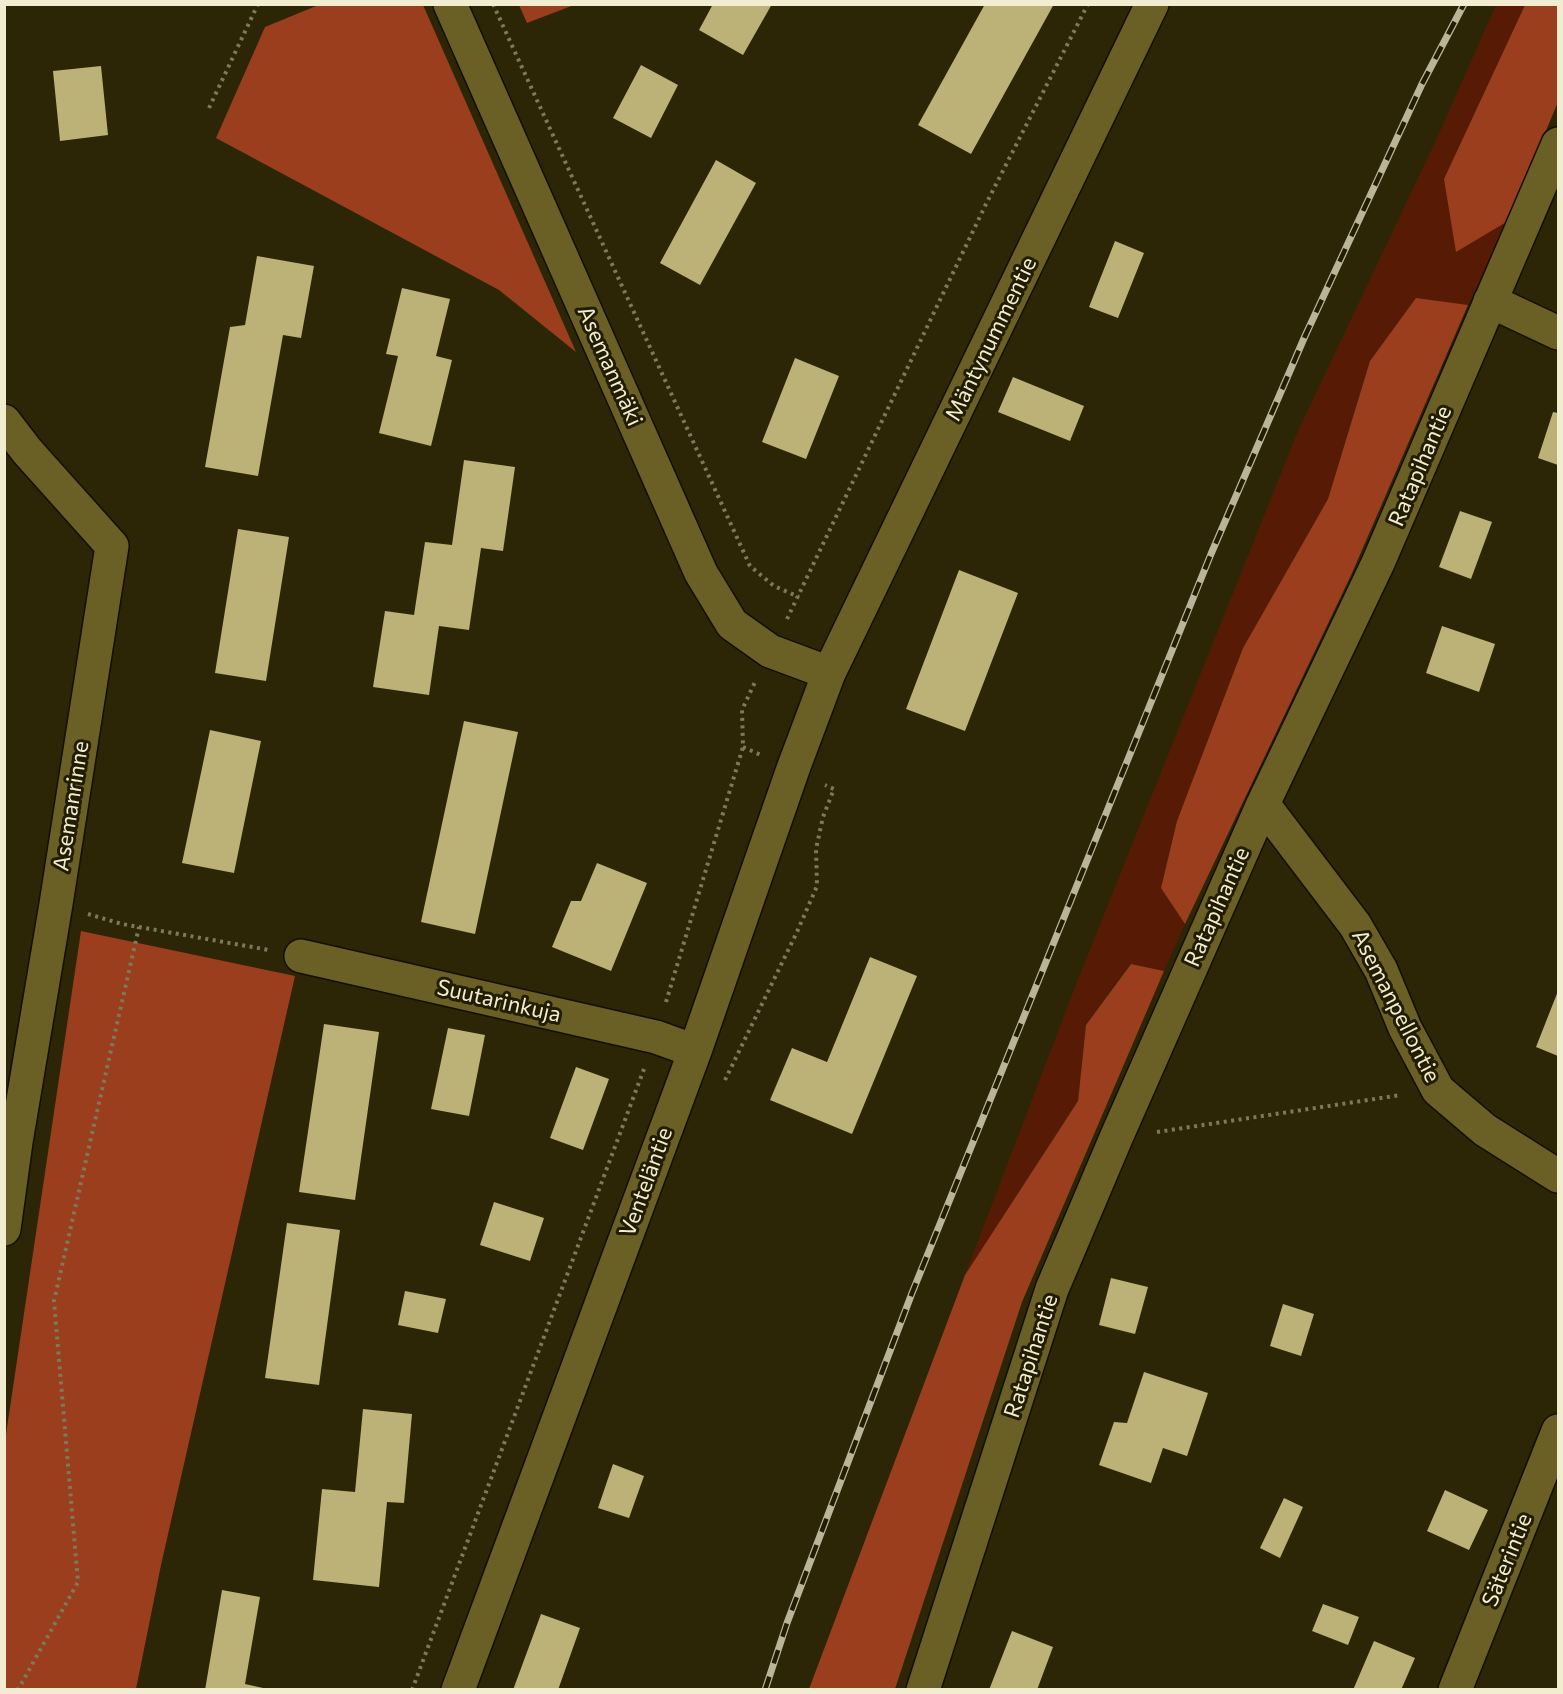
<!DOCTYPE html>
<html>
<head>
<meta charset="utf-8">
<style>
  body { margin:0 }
  #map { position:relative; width:1563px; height:1694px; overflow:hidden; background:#2c2607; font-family:Commissioner,sans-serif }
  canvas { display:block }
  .frame { position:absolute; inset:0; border:6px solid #f2edd0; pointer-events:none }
</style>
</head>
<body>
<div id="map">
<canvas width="1563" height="1694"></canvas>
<div class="frame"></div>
</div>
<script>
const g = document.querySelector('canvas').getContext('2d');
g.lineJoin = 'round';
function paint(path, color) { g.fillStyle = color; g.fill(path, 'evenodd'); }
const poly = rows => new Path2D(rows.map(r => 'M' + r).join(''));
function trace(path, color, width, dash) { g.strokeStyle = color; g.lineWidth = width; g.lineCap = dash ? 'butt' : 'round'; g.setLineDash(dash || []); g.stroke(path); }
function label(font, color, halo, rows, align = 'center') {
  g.font = font + ' Commissioner,sans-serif'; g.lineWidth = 6; g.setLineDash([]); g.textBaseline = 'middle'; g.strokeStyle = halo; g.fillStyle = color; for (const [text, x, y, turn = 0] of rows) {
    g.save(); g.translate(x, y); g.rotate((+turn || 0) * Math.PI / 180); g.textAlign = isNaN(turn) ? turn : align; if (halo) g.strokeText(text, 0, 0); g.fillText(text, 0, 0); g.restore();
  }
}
paint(poly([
  [1496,5,1525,5,1444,179,1508,221,1468,305,1416,299,1370,361,1328,499,1243,648,1177,821,1161,888,1185,924,1164,971,1130,964,1086,1025,1078,1101,965,1275,1077,982,1298,431,1437,138]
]), '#571b05');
paint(poly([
  [321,4,423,5,576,352,499,290,216,138,265,27],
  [519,5,574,5,527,23],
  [1525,5,1558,5,1558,102,1508,221,1456,252,1444,179],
  [1416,298,1468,305,1352,573,1185,924,1161,888,1177,821,1243,648,1328,499,1370,361],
  [81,931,295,976,161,1565,136,1689,5,1689,5,1441],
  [1131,964,1164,971,1022,1302,895,1689,809,1689,965,1275,1078,1101,1086,1025]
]), '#9a3e1e');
paint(poly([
  [713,4,772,4,743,55,699,30],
  [985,4,1054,4,971,154,918,125],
  [641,65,678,85,651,138,613,118],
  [101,66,108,135,60,141,53,71],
  [716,160,756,183,700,285,660,263],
  [1115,241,1144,253,1118,318,1089,307],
  [257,256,314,266,301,338,283,335,258,476,205,467,230,327,245,325],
  [402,288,450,299,436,356,452,360,431,446,379,433,398,356,386,354],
  [795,358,839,376,806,459,762,442],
  [1013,377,1084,406,1070,441,998,412],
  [1553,412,1558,413,1558,465,1538,458],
  [464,460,515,467,503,551,481,548,469,630,439,626,429,695,373,687,385,611,414,615,425,542,452,545],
  [1460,511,1492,522,1471,579,1439,567],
  [238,529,289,537,266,681,215,673],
  [959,570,1018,593,965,731,906,709],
  [1442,626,1495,644,1479,692,1426,673],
  [464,721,518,732,475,934,421,922],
  [210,730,261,741,234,873,182,863],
  [597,863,647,883,611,971,552,947,571,901,581,901],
  [870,957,917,976,852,1134,770,1100,792,1048,827,1062],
  [1558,991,1558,1056,1536,1047],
  [324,1024,379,1032,355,1200,299,1192],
  [448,1028,485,1035,469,1116,431,1109],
  [576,1067,609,1079,583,1150,550,1138],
  [494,1202,544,1218,530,1261,480,1245],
  [287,1223,340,1230,319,1385,265,1378],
  [1111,1278,1148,1287,1135,1334,1099,1325],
  [405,1291,446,1299,438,1333,398,1325],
  [1283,1304,1314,1314,1301,1356,1270,1346],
  [1144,1372,1208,1393,1187,1456,1163,1448,1151,1483,1099,1465,1114,1422,1127,1423],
  [363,1409,412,1414,404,1503,387,1502,379,1587,313,1580,322,1489,355,1492],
  [613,1464,644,1476,629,1518,598,1508],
  [1445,1490,1488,1510,1469,1550,1427,1531],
  [1284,1498,1303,1507,1280,1558,1260,1548],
  [222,1590,260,1597,245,1684,272,1690,205,1690],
  [1323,1604,1359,1617,1348,1645,1312,1631],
  [541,1614,580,1628,558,1690,513,1690],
  [1012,1631,1053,1647,1037,1690,989,1690],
  [1374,1641,1415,1658,1401,1690,1353,1690]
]), '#bcb176');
const minor = poly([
  [450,4,701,573,732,624,770,651,829,673],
  [1490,301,1558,333],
  [4,421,27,451,112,546,56,904,16,1142,4,1229],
  [1263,804,1355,925,1381,970,1405,1028,1438,1090,1485,1130,1558,1176],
  [301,956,656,1037,695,1051],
  [458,1690,695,1051,793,769,829,673,1152,4],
  [923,1690,1052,1289,1116,1138,1263,804,1378,563,1558,144],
  [1455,1690,1558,1431]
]);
trace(minor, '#120f01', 36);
trace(poly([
  [493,4,750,566,774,586,799,597],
  [209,108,258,4],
  [787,619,986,204,1088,4],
  [743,747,761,755],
  [88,914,122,924,269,950],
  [666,1002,743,747,742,710,755,682],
  [725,1080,797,932,817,886,816,849,823,817,834,789,825,785],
  [1157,1132,1401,1095],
  [17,1690,19,1688,78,1582,54,1301,139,927],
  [412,1690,644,1069]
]), '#7f795b', 4, [3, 4.5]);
trace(minor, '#6a5f25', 33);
const rail = poly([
  [765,1690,787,1623,912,1293,1211,554,1305,336,1422,84,1464,4]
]);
trace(rail, '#bab598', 7);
trace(rail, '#221c00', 4.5, [14]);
label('22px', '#f2edd0', '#221c00', [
  ["Mäntynummentie",991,339,-64],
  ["Asemanmäki",610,366,66],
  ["Ratapihantie",1420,466,-67],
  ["Asemanrinne",71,806,-81],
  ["Ratapihantie",1217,907,-66],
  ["Suutarinkuja",499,1001,13],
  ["Asemanpellontie",1396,1006,63],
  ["Venteläntie",646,1182,-70],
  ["Ratapihantie",1031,1356,-72],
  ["Säterintie",1507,1560,-68]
]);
</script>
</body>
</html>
